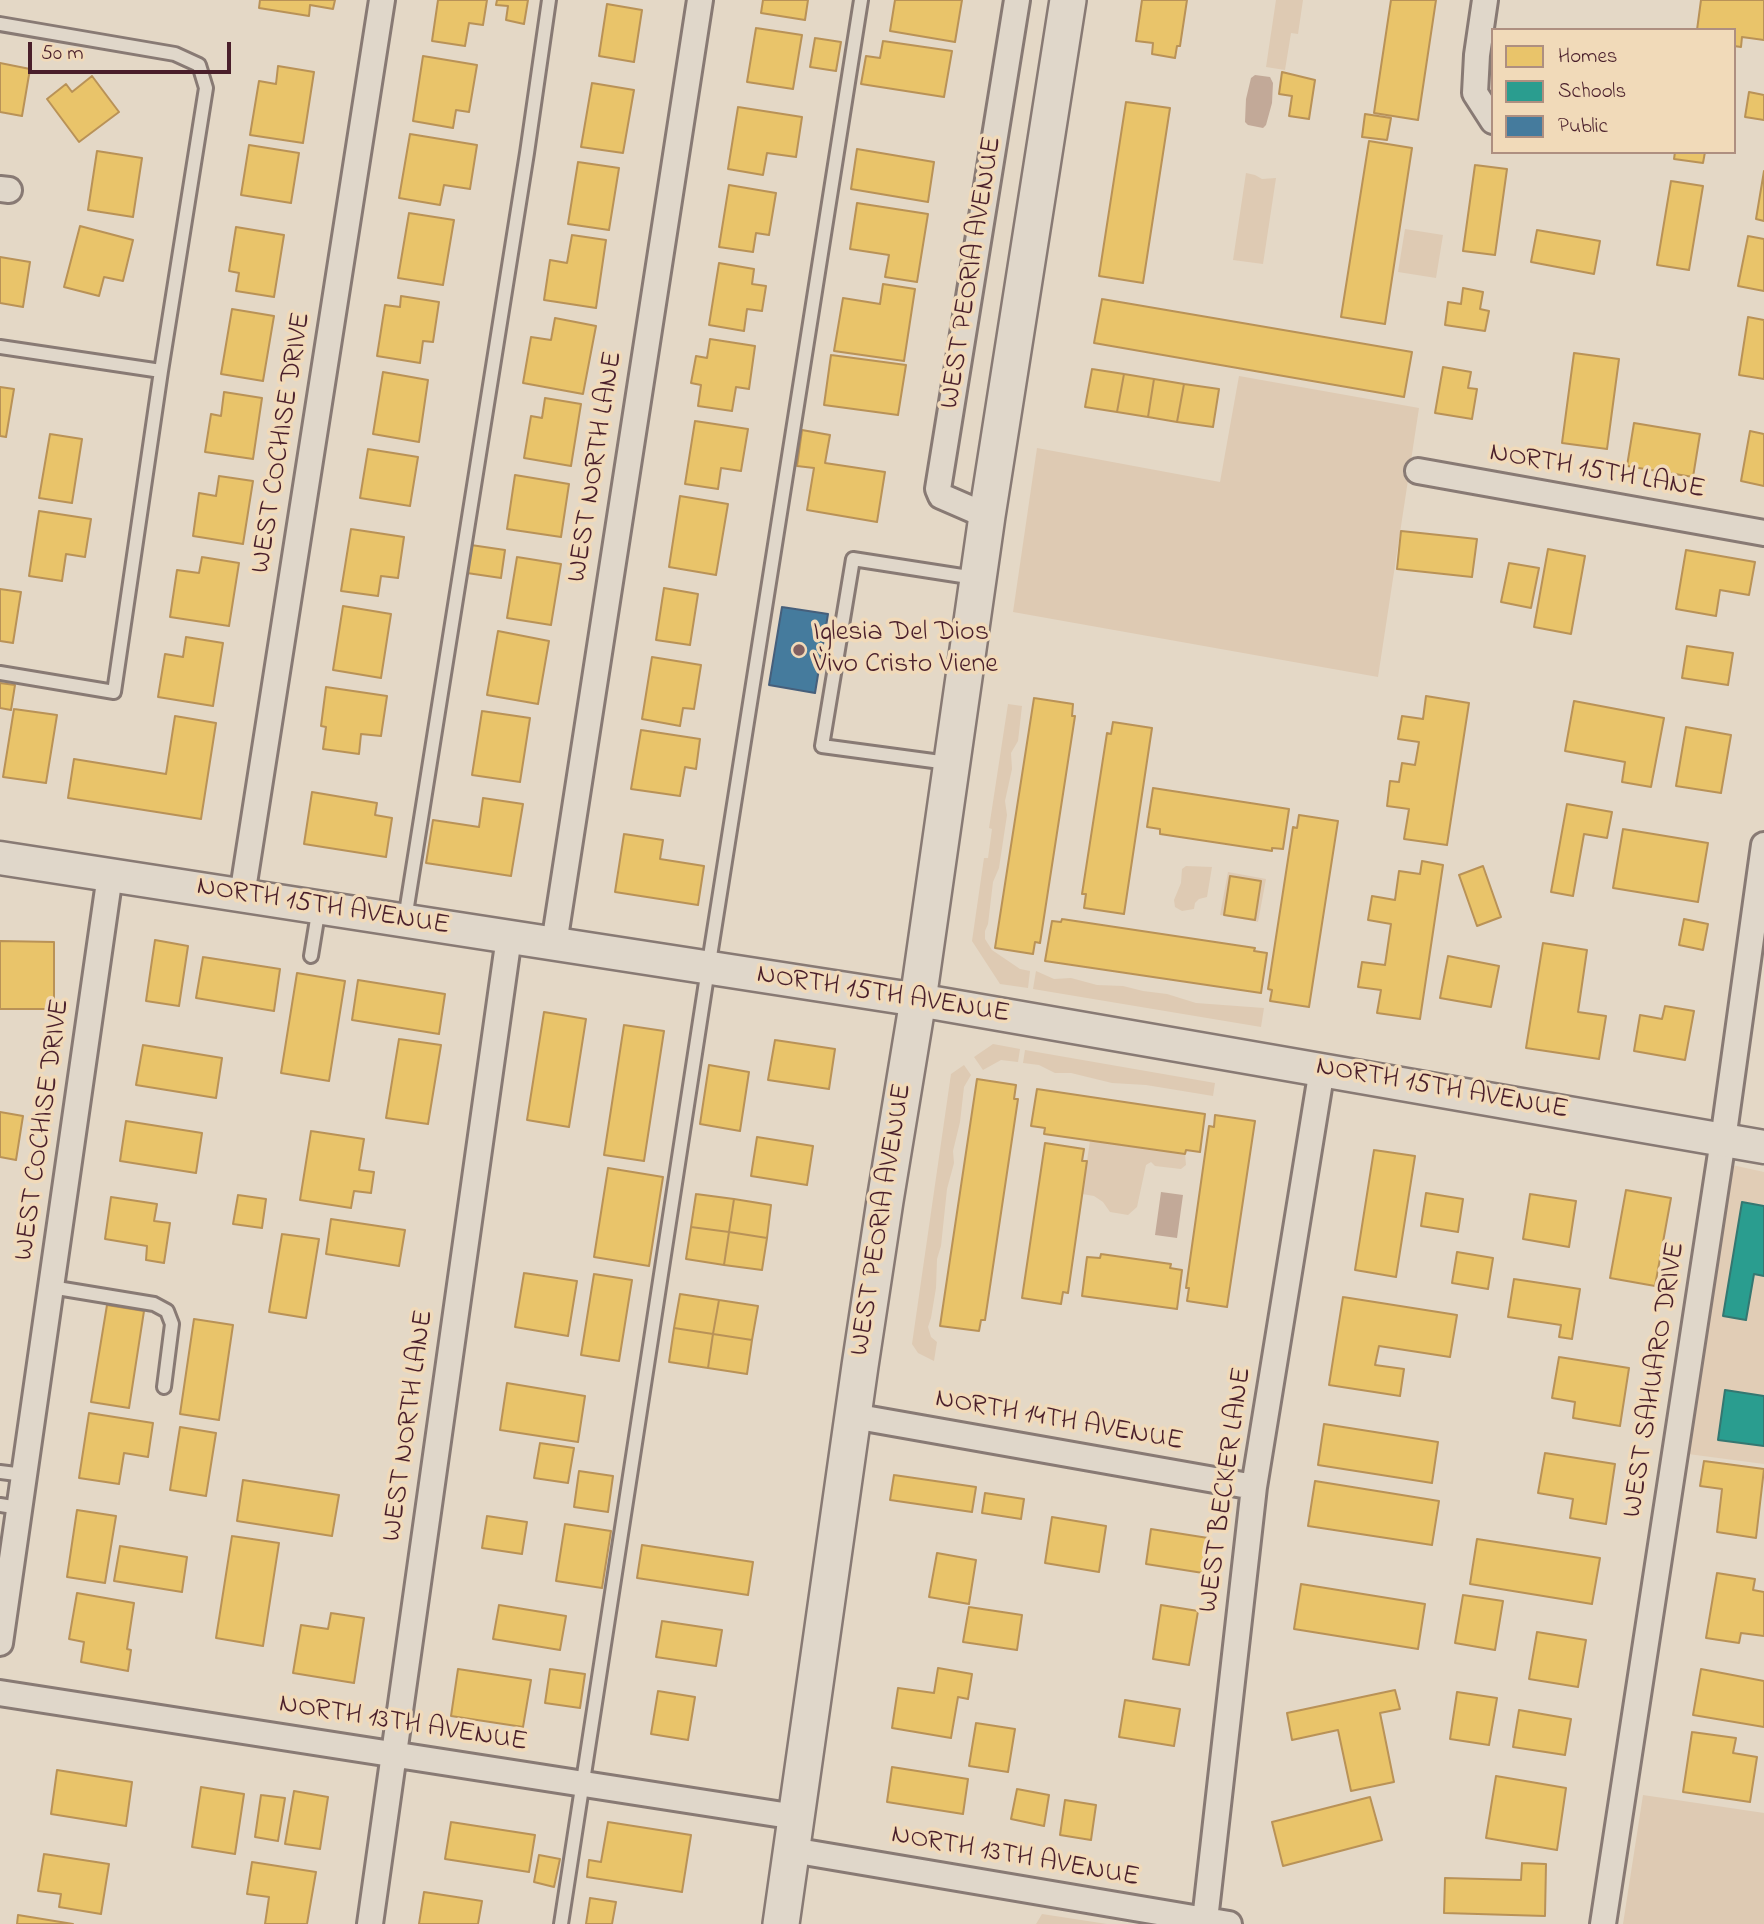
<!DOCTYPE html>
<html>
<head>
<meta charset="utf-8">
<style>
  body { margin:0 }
  #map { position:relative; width:1764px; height:1924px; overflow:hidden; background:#e4d8c6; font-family:"Indie Flower",sans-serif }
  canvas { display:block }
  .legend { position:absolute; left:1491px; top:28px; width:245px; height:126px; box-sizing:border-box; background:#f1dab9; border:2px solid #ae8f80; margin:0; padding:9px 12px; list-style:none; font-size:21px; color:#4a1f2b }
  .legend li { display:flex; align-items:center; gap:14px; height:35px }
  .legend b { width:35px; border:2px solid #ae8f80 }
  .scale { position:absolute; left:28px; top:42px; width:203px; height:32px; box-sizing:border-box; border:4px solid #4a1f2b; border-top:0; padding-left:9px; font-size:21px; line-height:24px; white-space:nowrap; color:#4a1f2b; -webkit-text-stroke:5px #f1dab9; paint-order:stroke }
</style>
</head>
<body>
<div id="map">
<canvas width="1764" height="1924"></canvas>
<ul class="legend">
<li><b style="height:19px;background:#e9c46a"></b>Homes</li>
<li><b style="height:19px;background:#2a9d8f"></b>Schools</li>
<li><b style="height:19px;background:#457b9d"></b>Public</li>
</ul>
<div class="scale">50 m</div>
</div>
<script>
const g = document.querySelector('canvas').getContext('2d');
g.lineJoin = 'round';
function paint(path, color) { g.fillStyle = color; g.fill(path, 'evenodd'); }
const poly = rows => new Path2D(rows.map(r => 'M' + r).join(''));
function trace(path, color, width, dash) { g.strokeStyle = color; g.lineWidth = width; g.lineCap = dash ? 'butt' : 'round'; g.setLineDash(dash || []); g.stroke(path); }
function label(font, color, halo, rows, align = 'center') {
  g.font = font + ' "Indie Flower",sans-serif'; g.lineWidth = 7; g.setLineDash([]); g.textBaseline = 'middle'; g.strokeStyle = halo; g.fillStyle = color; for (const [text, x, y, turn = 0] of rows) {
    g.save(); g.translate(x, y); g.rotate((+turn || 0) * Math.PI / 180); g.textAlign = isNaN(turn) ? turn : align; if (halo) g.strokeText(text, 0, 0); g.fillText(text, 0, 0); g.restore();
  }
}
paint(poly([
  [1732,1165,1764,1172,1764,1464,1688,1454]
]), '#e1cdb6');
paint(poly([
  [1276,0,1303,0,1298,34,1291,33,1285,70,1266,67],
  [1246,173,1255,175,1262,179,1276,178,1263,264,1233,260],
  [1405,229,1443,235,1436,278,1398,272],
  [1239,376,1419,408,1378,677,1013,612,1037,448,1220,482],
  [1008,704,1022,706,1018,741,1011,753,1012,769,1005,801,1007,815,999,868,993,882,988,924,985,931,985,939,992,950,1020,969,1030,971,1028,988,1000,984,972,941,984,858,988,858,992,829,989,828],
  [1186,866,1212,867,1207,897,1199,899,1195,903,1194,909,1182,911,1175,907,1174,900,1181,883,1182,869],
  [1228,872,1266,879,1258,922,1220,915],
  [1036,971,1054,979,1071,978,1097,985,1123,986,1143,991,1167,994,1196,1003,1264,1008,1261,1027,1033,989],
  [993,1044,1020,1049,1018,1062,1001,1060,983,1070,974,1057],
  [1025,1050,1215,1083,1213,1096,1146,1085,1112,1083,1071,1073,1055,1073,1039,1065,1023,1063],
  [964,1065,971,1075,964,1087,960,1122,953,1151,954,1163,947,1189,941,1246,937,1259,936,1288,931,1318,928,1327,931,1337,937,1342,934,1361,918,1353,912,1344,951,1074],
  [1090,1141,1185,1154,1186,1165,1181,1169,1155,1166,1151,1162,1146,1165,1137,1207,1128,1215,1110,1212,1103,1202,1094,1196,1082,1194],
  [1643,1795,1764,1813,1764,1924,1623,1924],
  [1042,1914,1107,1924,1036,1924]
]), '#decab3');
paint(poly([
  [1255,75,1270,77,1273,83,1272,103,1266,125,1263,128,1248,125,1245,122,1246,99,1251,78],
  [1161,1192,1183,1195,1177,1238,1155,1235]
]), '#c2a998');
const homes = poly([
  [260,0,335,0,333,9,310,5,309,16,259,8,260,0],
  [438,0,487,0,483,25,469,23,465,46,432,41,438,0],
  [497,0,528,0,524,24,506,20,508,6,496,5,497,0],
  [763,0,808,0,805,20,761,13,763,0],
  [895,0,962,0,955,42,890,31,895,0],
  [1142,0,1187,0,1180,46,1177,46,1175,58,1152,54,1153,43,1136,41,1142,0],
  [1391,0,1436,0,1418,120,1374,113,1391,0],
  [1701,0,1764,0,1764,40,1742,37,1741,47,1734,46,1734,30,1697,30,1701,0],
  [607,4,642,10,634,62,599,56,607,4],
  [756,28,802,35,793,89,747,82,756,28],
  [815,38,841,42,836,71,810,67,815,38],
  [883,41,952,51,944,97,861,84,866,56,880,58,883,41],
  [423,56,477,65,469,112,456,110,453,128,413,121,423,56],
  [0,63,30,69,22,116,0,112,0,63],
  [278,66,314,72,303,143,250,135,259,81,276,84,278,66],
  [1282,72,1315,80,1309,119,1289,116,1292,96,1279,94,1282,72],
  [92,76,119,112,79,142,47,99,66,84,72,92,92,76],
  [592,83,634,90,623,153,581,147,592,83],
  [1749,92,1764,95,1764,120,1745,117,1749,92],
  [1126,102,1170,108,1143,283,1099,276,1126,102],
  [738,107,802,117,796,157,767,153,763,175,728,169,738,107],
  [1365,114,1391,118,1387,140,1362,137,1365,114],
  [410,134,477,145,470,189,444,185,440,205,399,198,410,134],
  [1369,141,1412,148,1385,324,1341,317,1369,141],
  [249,145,299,153,291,203,241,195,249,145],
  [857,149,934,162,928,202,851,189,857,149],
  [97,151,142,158,133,217,88,210,97,151],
  [1675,152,1705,152,1703,163,1674,159,1675,152],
  [578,162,619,168,609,230,568,224,578,162],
  [1475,165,1507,169,1495,255,1463,251,1475,165],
  [1764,171,1764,221,1756,219,1764,171],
  [1671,181,1703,186,1689,270,1657,265,1671,181],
  [729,185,776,193,769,235,756,233,753,252,719,247,729,185],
  [857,203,928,214,917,282,885,277,889,255,850,249,857,203],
  [409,213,454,220,443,285,398,278,409,213],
  [80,226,133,240,123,281,104,277,99,296,64,287,80,226],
  [236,227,284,235,274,297,236,291,239,273,229,271,236,227],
  [1537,230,1600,241,1594,274,1531,262,1537,230],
  [572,235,606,240,596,308,544,300,550,260,567,263,572,235],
  [1748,236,1764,239,1764,291,1738,286,1748,236],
  [0,257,30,262,23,307,0,303,0,257],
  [719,263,754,269,752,284,766,286,762,311,747,309,744,331,709,325,719,263],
  [883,284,915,289,904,361,834,351,843,298,880,304,883,284],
  [1463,288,1483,292,1480,309,1489,311,1485,331,1445,325,1448,302,1461,304,1463,288],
  [401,296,439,302,433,342,423,341,420,363,377,356,385,305,400,307,401,296],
  [1102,299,1412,352,1404,397,1094,343,1102,299],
  [232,309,274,316,263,381,221,374,232,309],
  [1748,317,1764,320,1764,379,1739,375,1748,317],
  [555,318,596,326,583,394,523,383,531,337,551,340,555,318],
  [710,339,755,346,749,389,736,387,732,411,698,406,701,385,691,383,696,356,707,358,710,339],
  [1574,353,1619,359,1607,449,1562,443,1574,353],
  [831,355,906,365,898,415,824,405,831,355],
  [1443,367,1471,372,1468,388,1477,389,1472,419,1435,413,1443,367],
  [1092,369,1124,374,1117,412,1085,407,1092,369],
  [383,372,428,380,419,442,373,434,383,372],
  [1124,374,1154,379,1148,417,1117,412,1124,374],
  [1154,379,1184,384,1177,422,1148,417,1154,379],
  [1184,384,1219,389,1213,427,1177,422,1184,384],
  [0,387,14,389,6,437,0,436,0,387],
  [224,392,262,398,253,459,205,452,211,414,221,416,224,392],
  [545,398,581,404,571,466,524,458,531,416,542,418,545,398],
  [695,421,748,429,741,471,721,468,718,489,685,484,695,421],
  [1634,423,1700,434,1693,477,1627,466,1634,423],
  [802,430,830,435,825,463,885,472,877,522,807,510,814,468,797,466,802,430],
  [1750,431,1764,434,1764,486,1741,481,1750,431],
  [50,434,82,439,72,503,39,498,50,434],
  [368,449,418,457,410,506,360,498,368,449],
  [515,475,569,484,561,537,507,529,515,475],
  [219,476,253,481,243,544,193,536,199,493,216,496,219,476],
  [680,496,728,504,716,575,669,567,680,496],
  [39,511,91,519,85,557,66,554,62,581,29,576,39,511],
  [351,529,404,537,398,578,381,576,378,596,341,591,351,529],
  [1401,531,1477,539,1472,577,1397,569,1401,531],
  [471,545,505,550,501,578,467,573,471,545],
  [1548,549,1585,556,1571,634,1534,627,1548,549],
  [1686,550,1755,562,1749,595,1720,590,1716,616,1676,609,1686,550],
  [202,557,239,563,229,626,170,617,177,570,199,573,202,557],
  [517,557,561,564,551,625,507,618,517,557],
  [1509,563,1539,568,1531,608,1501,602,1509,563],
  [664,588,698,594,690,645,656,640,664,588],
  [0,589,21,592,13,643,0,641,0,589],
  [343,606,391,614,381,678,333,670,343,606],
  [498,631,549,641,538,704,487,695,498,631],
  [186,637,223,643,213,706,158,697,165,654,183,657,186,637],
  [1687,646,1733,653,1728,685,1682,678,1687,646],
  [652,657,701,665,694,709,683,708,680,726,642,719,652,657],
  [0,683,15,685,11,710,0,708,0,683],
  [326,687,387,696,381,736,361,734,359,754,323,749,326,727,321,726,326,687],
  [1426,696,1469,703,1447,845,1404,839,1409,809,1387,806,1390,781,1399,782,1402,763,1415,765,1419,742,1398,739,1402,716,1423,719,1426,696],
  [1034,698,1073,704,1072,716,1075,716,1040,943,1035,942,1033,954,995,948,1034,698],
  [1574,701,1664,718,1651,787,1622,782,1625,762,1565,751,1574,701],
  [14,709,57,715,46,783,3,777,14,709],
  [482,711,530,718,520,782,472,775,482,711],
  [175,716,216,723,201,819,68,798,74,759,166,774,175,716],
  [1113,722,1152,728,1124,914,1084,908,1086,894,1082,894,1107,733,1111,734,1113,722],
  [1686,727,1731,735,1721,793,1676,786,1686,727],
  [641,730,700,739,696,769,685,767,680,796,631,789,641,730],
  [1153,788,1289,809,1283,849,1272,848,1272,851,1160,834,1160,829,1147,827,1153,788],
  [312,792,377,803,375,815,392,818,386,857,304,844,312,792],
  [483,798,523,804,511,876,426,863,433,820,479,827,483,798],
  [1567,804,1612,812,1607,838,1584,834,1573,896,1551,892,1567,804],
  [1299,815,1338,821,1309,1007,1270,1001,1272,990,1268,989,1293,827,1297,828,1299,815],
  [1623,829,1708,843,1698,902,1613,888,1623,829],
  [624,834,663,840,660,859,704,866,698,905,615,892,624,834],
  [1422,861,1443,865,1420,1019,1377,1013,1381,990,1358,987,1362,962,1385,965,1391,924,1368,920,1372,896,1395,900,1399,871,1420,874,1422,861],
  [1483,866,1501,917,1477,926,1459,875,1483,866],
  [1230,876,1261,881,1255,920,1224,915,1230,876],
  [1062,919,1255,948,1254,951,1267,953,1261,993,1045,961,1052,921,1061,922,1062,919],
  [1684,919,1708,924,1703,950,1679,945,1684,919],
  [155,940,188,946,179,1006,146,1001,155,940],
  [0,941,54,942,54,1009,0,1009,0,941],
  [1543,943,1587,950,1578,1012,1606,1016,1599,1059,1526,1048,1543,943],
  [1448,956,1499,966,1491,1007,1440,998,1448,956],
  [203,957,280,969,274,1011,196,998,203,957],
  [297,973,345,981,329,1081,281,1073,297,973],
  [358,980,445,994,439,1034,352,1020,358,980],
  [1665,1006,1694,1011,1685,1060,1634,1051,1640,1015,1662,1019,1665,1006],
  [544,1012,586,1019,569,1127,527,1120,544,1012],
  [624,1025,664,1031,644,1161,604,1155,624,1025],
  [399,1039,441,1045,428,1124,386,1118,399,1039],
  [775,1040,835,1049,829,1089,768,1080,775,1040],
  [143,1045,222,1058,216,1098,136,1085,143,1045],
  [709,1065,749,1072,740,1131,700,1124,709,1065],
  [977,1079,1016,1085,1014,1099,1018,1099,985,1320,981,1320,979,1331,940,1326,977,1079],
  [1037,1089,1205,1114,1200,1152,1186,1150,1185,1154,1044,1134,1045,1128,1031,1126,1037,1089],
  [0,1112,23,1116,16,1160,0,1157,0,1112],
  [1215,1115,1255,1121,1227,1307,1187,1301,1189,1288,1186,1288,1209,1126,1214,1127,1215,1115],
  [126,1121,202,1133,196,1173,120,1161,126,1121],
  [311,1131,364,1139,359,1170,374,1172,371,1193,354,1191,351,1208,300,1200,311,1131],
  [757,1137,813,1146,807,1185,751,1176,757,1137],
  [1045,1143,1084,1149,1082,1161,1087,1161,1068,1293,1063,1292,1061,1304,1022,1298,1045,1143],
  [1374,1150,1415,1156,1396,1277,1355,1270,1374,1150],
  [608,1168,663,1177,649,1266,594,1257,608,1168],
  [1626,1190,1671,1198,1655,1286,1610,1278,1626,1190],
  [1426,1193,1463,1199,1458,1232,1421,1226,1426,1193],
  [696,1194,734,1199,729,1232,691,1227,696,1194],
  [1530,1194,1576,1201,1569,1247,1523,1239,1530,1194],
  [238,1195,266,1199,262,1228,233,1224,238,1195],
  [111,1197,157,1204,154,1221,170,1223,164,1263,146,1260,147,1246,105,1239,111,1197],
  [734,1199,771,1205,767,1238,729,1232,734,1199],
  [331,1219,405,1230,399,1266,326,1254,331,1219],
  [691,1227,729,1232,724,1265,686,1259,691,1227],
  [729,1232,767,1238,762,1270,724,1265,729,1232],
  [282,1234,319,1239,306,1318,269,1312,282,1234],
  [1457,1252,1493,1258,1488,1289,1452,1283,1457,1252],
  [1101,1254,1171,1264,1170,1268,1182,1270,1177,1309,1082,1296,1087,1257,1100,1258,1101,1254],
  [524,1273,577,1281,568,1336,515,1327,524,1273],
  [594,1274,632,1280,619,1361,581,1355,594,1274],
  [1514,1279,1580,1289,1572,1339,1559,1337,1561,1325,1508,1317,1514,1279],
  [680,1294,719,1300,713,1334,674,1328,680,1294],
  [1343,1297,1457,1315,1450,1357,1379,1346,1375,1365,1404,1369,1400,1396,1329,1385,1343,1297],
  [719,1300,758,1306,752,1340,713,1334,719,1300],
  [107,1305,144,1311,129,1408,91,1402,107,1305],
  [194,1319,233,1325,219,1420,180,1414,194,1319],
  [674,1328,713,1334,708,1368,669,1362,674,1328],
  [713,1334,752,1340,747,1374,708,1368,713,1334],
  [1559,1357,1629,1368,1620,1426,1573,1418,1575,1402,1552,1398,1559,1357],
  [507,1383,585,1396,578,1442,500,1430,507,1383],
  [89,1413,153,1423,148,1457,124,1453,119,1484,79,1478,89,1413],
  [1324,1424,1438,1442,1432,1483,1318,1465,1324,1424],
  [180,1427,216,1433,206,1496,170,1490,180,1427],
  [540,1443,574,1448,568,1483,534,1478,540,1443],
  [1545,1453,1615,1464,1606,1524,1570,1518,1573,1499,1538,1493,1545,1453],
  [1704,1461,1764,1469,1756,1538,1717,1532,1722,1489,1700,1486,1704,1461],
  [579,1471,613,1476,608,1512,574,1507,579,1471],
  [894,1475,976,1487,972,1512,890,1500,894,1475],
  [243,1480,339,1495,332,1536,237,1521,243,1480],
  [1315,1481,1439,1501,1432,1545,1308,1526,1315,1481],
  [985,1493,1024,1499,1021,1519,982,1513,985,1493],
  [77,1510,116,1516,105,1583,67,1577,77,1510],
  [487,1516,527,1522,522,1554,482,1548,487,1516],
  [1052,1517,1106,1526,1099,1572,1045,1563,1052,1517],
  [565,1524,611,1531,602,1588,556,1581,565,1524],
  [1151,1529,1208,1538,1203,1573,1146,1564,1151,1529],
  [232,1536,279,1543,263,1646,216,1638,232,1536],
  [1477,1539,1600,1558,1592,1604,1470,1584,1477,1539],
  [642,1545,753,1562,748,1595,637,1578,642,1545],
  [120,1546,187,1557,182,1592,114,1581,120,1546],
  [937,1553,976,1560,969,1604,929,1597,937,1553],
  [1717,1573,1755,1579,1753,1590,1764,1592,1764,1636,1741,1633,1739,1643,1706,1638,1717,1573],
  [1301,1584,1425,1604,1418,1649,1294,1629,1301,1584],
  [77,1593,134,1603,127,1649,131,1650,128,1671,81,1662,84,1642,69,1639,77,1593],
  [1463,1595,1503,1601,1495,1650,1455,1643,1463,1595],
  [499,1605,566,1616,560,1650,493,1639,499,1605],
  [1161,1605,1198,1611,1189,1665,1153,1659,1161,1605],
  [969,1607,1022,1615,1017,1650,963,1642,969,1607],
  [331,1613,364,1618,354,1683,293,1673,301,1625,328,1629,331,1613],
  [662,1621,722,1630,716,1666,656,1657,662,1621],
  [1537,1632,1586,1640,1578,1687,1529,1679,1537,1632],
  [938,1668,972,1674,968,1699,958,1697,951,1738,892,1728,898,1688,934,1693,938,1668],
  [458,1669,531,1680,523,1727,451,1716,458,1669],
  [550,1669,585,1674,580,1708,545,1703,550,1669],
  [1701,1669,1764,1681,1764,1727,1693,1715,1701,1669],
  [1395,1690,1400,1709,1380,1713,1394,1782,1351,1791,1338,1730,1292,1740,1287,1713,1395,1690],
  [658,1691,695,1697,688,1740,651,1734,658,1691],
  [1457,1692,1497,1698,1489,1745,1450,1739,1457,1692],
  [1125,1700,1180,1709,1174,1746,1119,1737,1125,1700],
  [1519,1710,1571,1719,1565,1755,1513,1747,1519,1710],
  [976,1723,1015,1729,1008,1772,969,1766,976,1723],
  [1692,1732,1736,1738,1733,1753,1757,1757,1750,1802,1683,1792,1692,1732],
  [892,1767,968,1779,963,1814,887,1802,892,1767],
  [57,1770,132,1782,126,1826,51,1814,57,1770],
  [1496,1776,1566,1788,1557,1850,1486,1838,1496,1776],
  [201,1787,244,1794,235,1854,192,1847,201,1787],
  [1017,1789,1049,1795,1044,1826,1011,1819,1017,1789],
  [294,1791,328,1797,320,1849,285,1844,294,1791],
  [261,1795,285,1798,278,1841,255,1837,261,1795],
  [1370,1797,1382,1840,1283,1866,1272,1822,1370,1797],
  [1065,1800,1096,1805,1091,1840,1060,1835,1065,1800],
  [451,1822,535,1835,529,1872,445,1859,451,1822],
  [608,1822,691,1835,682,1892,587,1877,589,1860,601,1862,608,1822],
  [44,1854,109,1864,101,1914,59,1907,61,1894,38,1891,44,1854],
  [539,1855,560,1859,554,1887,534,1882,539,1855],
  [252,1862,316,1872,307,1924,265,1924,269,1897,247,1894,252,1862],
  [1522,1863,1546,1864,1545,1916,1444,1913,1445,1878,1521,1880,1522,1863],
  [424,1892,482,1901,478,1924,419,1924,424,1892],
  [590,1898,616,1902,612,1924,586,1924,590,1898],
  [18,1915,73,1924,17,1924,18,1915]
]);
paint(homes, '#e9c46a');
trace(homes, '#b99257', 2);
const schools = poly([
  [1742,1202,1764,1206,1764,1276,1754,1274,1746,1320,1723,1316,1742,1202],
  [1725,1390,1764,1396,1764,1446,1718,1440,1725,1390]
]);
paint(schools, '#2a9d8f');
trace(schools, '#347771', 2);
const public = poly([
  [782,607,828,614,815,693,769,685,782,607]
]);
paint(public, '#457b9d');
trace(public, '#465f7b', 2);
const service = poly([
  [0,24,175,54,199,65,206,88,161,371,114,692,0,673],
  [0,347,161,371],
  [948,763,822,746,853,559,975,578],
  [405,919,527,153,549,0],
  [311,956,319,907],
  [51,1287,154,1304,167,1311,172,1324,164,1387],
  [0,1472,24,1475],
  [0,1505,19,1508],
  [561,1924,708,969,861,0]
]);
const minor = poly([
  [1485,0,1477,55,1475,93,1493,121],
  [0,189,9,190],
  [1418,471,1764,533],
  [987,516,941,496,938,489,1017,0],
  [242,896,382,0],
  [554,944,700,0],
  [853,1416,1254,1487],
  [0,1643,110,875],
  [0,1693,796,1817],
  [792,1850,1229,1924],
  [1205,1920,1254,1487,1322,1069],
  [370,1924,509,937],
  [1603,1924,1723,1140,1764,845]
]);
const tertiary = poly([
  [0,858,918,1000,1764,1147]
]);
const secondary = poly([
  [781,1924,860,1366,885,1201,918,1000,987,516,1068,0]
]);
trace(service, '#887a74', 18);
trace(minor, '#887a74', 30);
trace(tertiary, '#887a74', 37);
trace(secondary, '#887a74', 40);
trace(service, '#e0d7ca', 12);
trace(minor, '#e0d7ca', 24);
trace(tertiary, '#e0d7ca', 32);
trace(secondary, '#e0d7ca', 35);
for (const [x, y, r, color] of [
  [799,650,7,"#806061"]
]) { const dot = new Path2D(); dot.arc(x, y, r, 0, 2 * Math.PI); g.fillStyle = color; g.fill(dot); trace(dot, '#f1dab9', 2.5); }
label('28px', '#4a1f2b', '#f1dab9', [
  ["WEST PEORIA AVENUE",973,273,-81],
  ["WEST COCHISE DRIVE",283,443,-81],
  ["WEST NORTH LANE",597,467,-81],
  ["NORTH 15TH LANE",1597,473,10],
  ["NORTH 15TH AVENUE",323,908,9],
  ["NORTH 15TH AVENUE",883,996,9],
  ["NORTH 15TH AVENUE",1442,1090,10],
  ["WEST COCHISE DRIVE",44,1130,-82],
  ["WEST PEORIA AVENUE",883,1220,-81],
  ["WEST SAHUARO DRIVE",1656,1380,-81],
  ["NORTH 14TH AVENUE",1059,1422,10],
  ["WEST NORTH LANE",410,1426,-82],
  ["WEST BECKER LANE",1227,1490,-82],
  ["NORTH 13TH AVENUE",403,1725,9],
  ["NORTH 13TH AVENUE",1015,1858,10]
]);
label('28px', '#4a1f2b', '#f1dab9', [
  ["Iglesia Del Dios",813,634],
  ["Vivo Cristo Viene",813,666]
], 'left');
</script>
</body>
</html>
